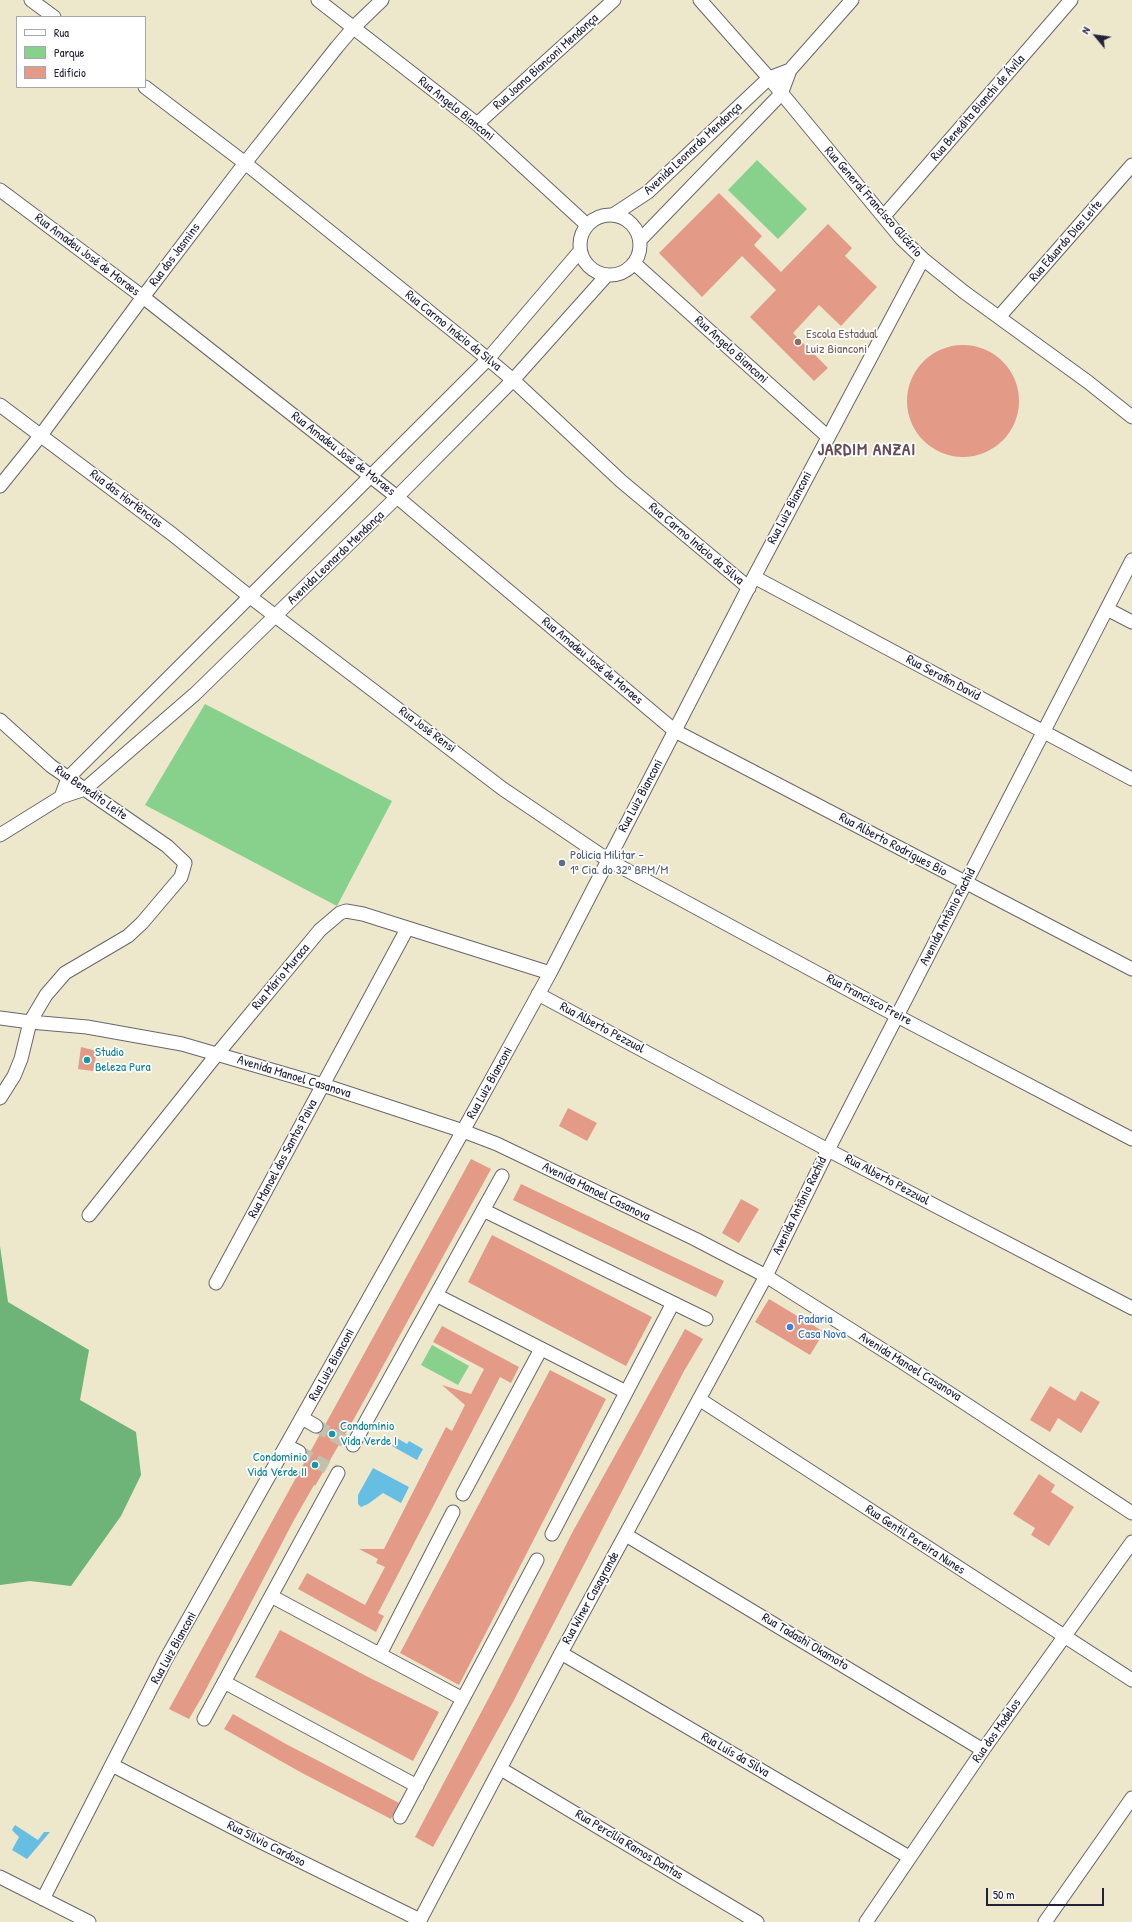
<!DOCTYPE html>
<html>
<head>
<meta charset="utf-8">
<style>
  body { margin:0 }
  #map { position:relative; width:1132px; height:1922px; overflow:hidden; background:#ede7cb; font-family:"Patrick Hand",sans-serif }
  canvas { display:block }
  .legend { position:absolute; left:16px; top:16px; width:130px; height:72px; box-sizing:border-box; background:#fff; border:1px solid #a7a7b1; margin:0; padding:5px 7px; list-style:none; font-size:12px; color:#22223b }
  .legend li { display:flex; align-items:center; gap:8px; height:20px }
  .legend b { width:20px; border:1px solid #a7a7b1 }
  .north { position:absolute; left:1076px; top:16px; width:40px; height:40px; -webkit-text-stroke:3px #fff; paint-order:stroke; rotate:299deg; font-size:11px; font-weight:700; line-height:16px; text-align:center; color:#22223b }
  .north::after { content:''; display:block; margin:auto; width:14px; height:18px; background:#22223b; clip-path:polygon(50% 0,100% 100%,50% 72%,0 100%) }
  .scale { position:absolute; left:986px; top:1888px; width:118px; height:18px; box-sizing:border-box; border:2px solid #22223b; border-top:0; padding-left:5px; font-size:12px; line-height:14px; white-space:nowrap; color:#22223b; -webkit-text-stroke:3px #fff; paint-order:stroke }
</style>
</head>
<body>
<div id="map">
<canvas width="1132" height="1922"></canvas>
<ul class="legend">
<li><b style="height:5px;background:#fff"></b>Rua</li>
<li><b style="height:11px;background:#88d18d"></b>Parque</li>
<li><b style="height:11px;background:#e39b88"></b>Edifício</li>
</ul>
<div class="north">N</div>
<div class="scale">50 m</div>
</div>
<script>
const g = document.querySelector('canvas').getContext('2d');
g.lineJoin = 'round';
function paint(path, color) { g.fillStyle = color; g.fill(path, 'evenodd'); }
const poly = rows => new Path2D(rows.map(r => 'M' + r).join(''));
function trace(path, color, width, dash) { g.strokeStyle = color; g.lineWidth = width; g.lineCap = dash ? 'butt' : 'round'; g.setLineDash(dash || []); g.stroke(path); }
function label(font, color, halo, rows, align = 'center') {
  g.font = font + ' "Patrick Hand",sans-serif'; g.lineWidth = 3.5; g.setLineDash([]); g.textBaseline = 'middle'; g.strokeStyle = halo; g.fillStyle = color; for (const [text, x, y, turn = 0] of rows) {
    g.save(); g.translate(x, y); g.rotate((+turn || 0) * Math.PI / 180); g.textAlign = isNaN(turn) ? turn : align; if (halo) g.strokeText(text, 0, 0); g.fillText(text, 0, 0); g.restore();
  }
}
paint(poly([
  [757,160,807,209,778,239,728,190],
  [205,704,392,801,337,906,145,805],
  [432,1345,469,1366,458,1385,421,1365]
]), '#88d18d');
paint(poly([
  [0,1246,8,1302,89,1350,80,1400,136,1432,141,1475,121,1516,71,1586,30,1581,0,1585]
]), '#6eb378');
paint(poly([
  [397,1438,407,1444,409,1441,423,1449,417,1460,392,1446],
  [373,1468,409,1487,401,1503,383,1493,368,1504,361,1507,358,1504,358,1495],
  [15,1825,38,1840,44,1832,50,1832,27,1859,12,1850,19,1837,12,1830]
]), '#66bee3');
paint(poly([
  [719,193,762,236,754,245,781,272,828,224,852,248,845,256,877,287,841,326,819,305,793,333,828,368,814,381,750,317,776,290,742,256,702,297,659,253],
  '907 401a56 56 0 1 1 112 0a56 56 0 1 1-112 0Z',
  [81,1047,97,1051,93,1071,78,1069],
  [568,1108,597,1123,587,1141,559,1126],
  [471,1159,491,1169,355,1417,315,1486,314,1485,294,1520,203,1695,189,1719,169,1709],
  [521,1184,724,1281,716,1297,513,1200],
  [741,1199,759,1209,739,1243,722,1233],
  [492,1235,652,1317,626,1366,468,1282],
  [769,1299,824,1332,810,1355,755,1322],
  [442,1326,519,1367,511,1383,500,1377,378,1613,384,1616,376,1632,298,1589,307,1573,365,1605,385,1567,376,1563,378,1559,359,1549,384,1549,446,1427,452,1431,465,1405,442,1385,471,1394,484,1369,433,1342],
  [685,1329,703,1339,684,1371,512,1704,433,1847,415,1837,493,1690,572,1533],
  [550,1370,606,1399,459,1685,400,1653],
  [1050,1386,1075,1401,1081,1391,1100,1402,1081,1433,1058,1418,1050,1432,1030,1420],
  [1039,1474,1055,1485,1051,1492,1074,1507,1049,1546,1031,1535,1035,1528,1013,1514],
  [280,1630,368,1677,439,1712,413,1761,255,1677],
  [233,1714,286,1744,399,1803,391,1819,302,1773,224,1729]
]), '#e39b88');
trace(poly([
  [316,1426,353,1445],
  [299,1452,338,1473]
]), '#c4c0ae', 13, [13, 6]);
const minor = poly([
  [31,0,54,17],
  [318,0,477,124,587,225],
  [700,0,769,78,901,238,923,259,964,292,1088,382,1132,417],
  [145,87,245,163,488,359,513,380,621,481,749,588],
  [477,124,614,0],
  [0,190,143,297,397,497,675,731,1132,969],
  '580 245a30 30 0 1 1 60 0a30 30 0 1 1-60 0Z',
  [613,215,648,192,769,78,790,70],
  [884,216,1071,0],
  [640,240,781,94,790,70,852,0],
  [634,263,828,437],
  [999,317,1132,165],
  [0,405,172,534,249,596,503,789,608,860,897,1016,1132,1139],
  [0,486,41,435,143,297,245,163,337,47,354,27,382,0],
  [754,577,1132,779],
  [1107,609,1132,622],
  [0,720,51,766,167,846,185,863,181,877,142,923,128,936,65,973,46,995,30,1022,21,1059,14,1076,0,1098],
  [61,797,68,778,488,359,580,251],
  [0,835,61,797,85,789,195,694,397,497,513,380,607,275],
  [538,994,828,1150,1132,1308],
  [0,1018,30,1022,87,1027,182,1044,323,1085,463,1131,497,1144,695,1239,766,1276,902,1362,1132,1513],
  [483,1210,706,1319],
  [89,1215,218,1053,320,930,340,913,346,911,363,914,550,973],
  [216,1283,407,929],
  [436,1295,626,1392],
  [699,1399,1132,1680],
  [302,1418,316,1426],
  [353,1445,502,1176],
  [287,1446,299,1452],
  [463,1494,541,1349],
  [552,1534,673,1303],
  [626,1535,983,1750],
  [271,1596,463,1699],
  [561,1653,909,1857],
  [380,1654,453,1512],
  [224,1682,417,1786],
  [204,1719,338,1473],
  [112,1765,255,1839,420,1920],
  [501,1769,757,1922],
  [400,1817,537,1560],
  [0,1877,89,1922],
  [43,1899,166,1659,463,1131,550,973,754,577,923,259],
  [419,1922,561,1653,766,1276,828,1150,1132,560],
  [866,1922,983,1750,1132,1542],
  [1045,1922,1132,1798]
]);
trace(minor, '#69676d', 15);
trace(minor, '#fff', 13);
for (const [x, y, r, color] of [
  [798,342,4,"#8d6e63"],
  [562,863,4,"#5c6f8a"],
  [87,1060,4,"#0f9aa8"],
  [790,1327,4,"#3f7fe0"],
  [332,1434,4,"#0f9aa8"],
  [315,1465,4,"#0f9aa8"]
]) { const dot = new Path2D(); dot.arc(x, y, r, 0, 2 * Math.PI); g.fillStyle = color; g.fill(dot); trace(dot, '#fff', 1.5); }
label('13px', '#22223b', '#fff', [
  ["Rua Joana Bianconi Mendonça",546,62,-42],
  ["Rua Benedita Bianchi de Ávila",978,108,-49],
  ["Rua Angelo Bianconi",456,109,39],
  ["Avenida Leonardo Mendonça",693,149,-43],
  ["Rua General Francisco Glicério",873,202,49],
  ["Rua Eduardo Dias Leite",1066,241,-49],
  ["Rua Amadeu José de Moraes",87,255,37],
  ["Rua dos Jasmins",175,255,-53],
  ["Rua Carmo Inácio da Silva",453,331,39],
  ["Rua Angelo Bianconi",731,350,42],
  ["Rua Amadeu José de Moraes",343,454,38],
  ["Rua das Hortências",126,499,37],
  ["Rua Luiz Bianconi",790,508,-62],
  ["Rua Carmo Inácio da Silva",696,544,40],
  ["Avenida Leonardo Mendonça",336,558,-44],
  ["Rua Amadeu José de Moraes",592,661,40],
  ["Rua Serafim David",943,678,28],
  ["Rua José Rensi",427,730,37],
  ["Rua Benedito Leite",91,793,35],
  ["Rua Luiz Bianconi",641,796,-62],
  ["Rua Alberto Rodrigues Bio",893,845,28],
  ["Avenida Antônio Rachid",948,917,-63],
  ["Rua Mário Muraca",281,977,-50],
  ["Rua Francisco Freire",869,1000,28],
  ["Rua Alberto Pezzuol",602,1028,28],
  ["Avenida Manoel Casanova",294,1077,17],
  ["Rua Luiz Bianconi",490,1083,-61],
  ["Rua Manoel dos Santos Paiva",283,1159,-62],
  ["Rua Alberto Pezzuol",887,1180,28],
  ["Avenida Manoel Casanova",596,1192,26],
  ["Avenida Antônio Rachid",800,1206,-64],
  ["Rua Luiz Bianconi",332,1365,-61],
  ["Avenida Manoel Casanova",910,1367,32],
  ["Rua Gentil Pereira Nunes",915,1540,33],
  ["Rua Winer Casagrande",591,1598,-61],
  ["Rua Tadashi Okamoto",805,1642,31],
  ["Rua Luiz Bianconi",174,1648,-61],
  ["Rua dos Modelos",997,1731,-55],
  ["Rua Luís da Silva",735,1755,30],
  ["Rua Sílvio Cardoso",266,1844,27],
  ["Rua Percília Ramos Dantas",629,1845,31]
]);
label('13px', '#785e54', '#fff', [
  ["Escola Estadual",806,335],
  ["Luiz Bianconi",806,350]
], 'left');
label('13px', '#4e5e75', '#fff', [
  ["Polícia Militar -",570,856],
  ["1ª Cia. do 32º BPM/M",570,871]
], 'left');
label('13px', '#0d838f', '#fff', [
  ["Studio",95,1053],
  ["Beleza Pura",95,1068],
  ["Condomínio",340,1427],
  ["Vida Verde I",340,1442],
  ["Condomínio",307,1458,"right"],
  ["Vida Verde II",307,1473,"right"]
], 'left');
label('13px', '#366cbe', '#fff', [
  ["Padaria",798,1320],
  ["Casa Nova",798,1335]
], 'left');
g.letterSpacing = '1px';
label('bold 17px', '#664c56', '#fff', [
  ["JARDIM ANZAI",867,450]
]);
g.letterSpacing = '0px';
</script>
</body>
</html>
